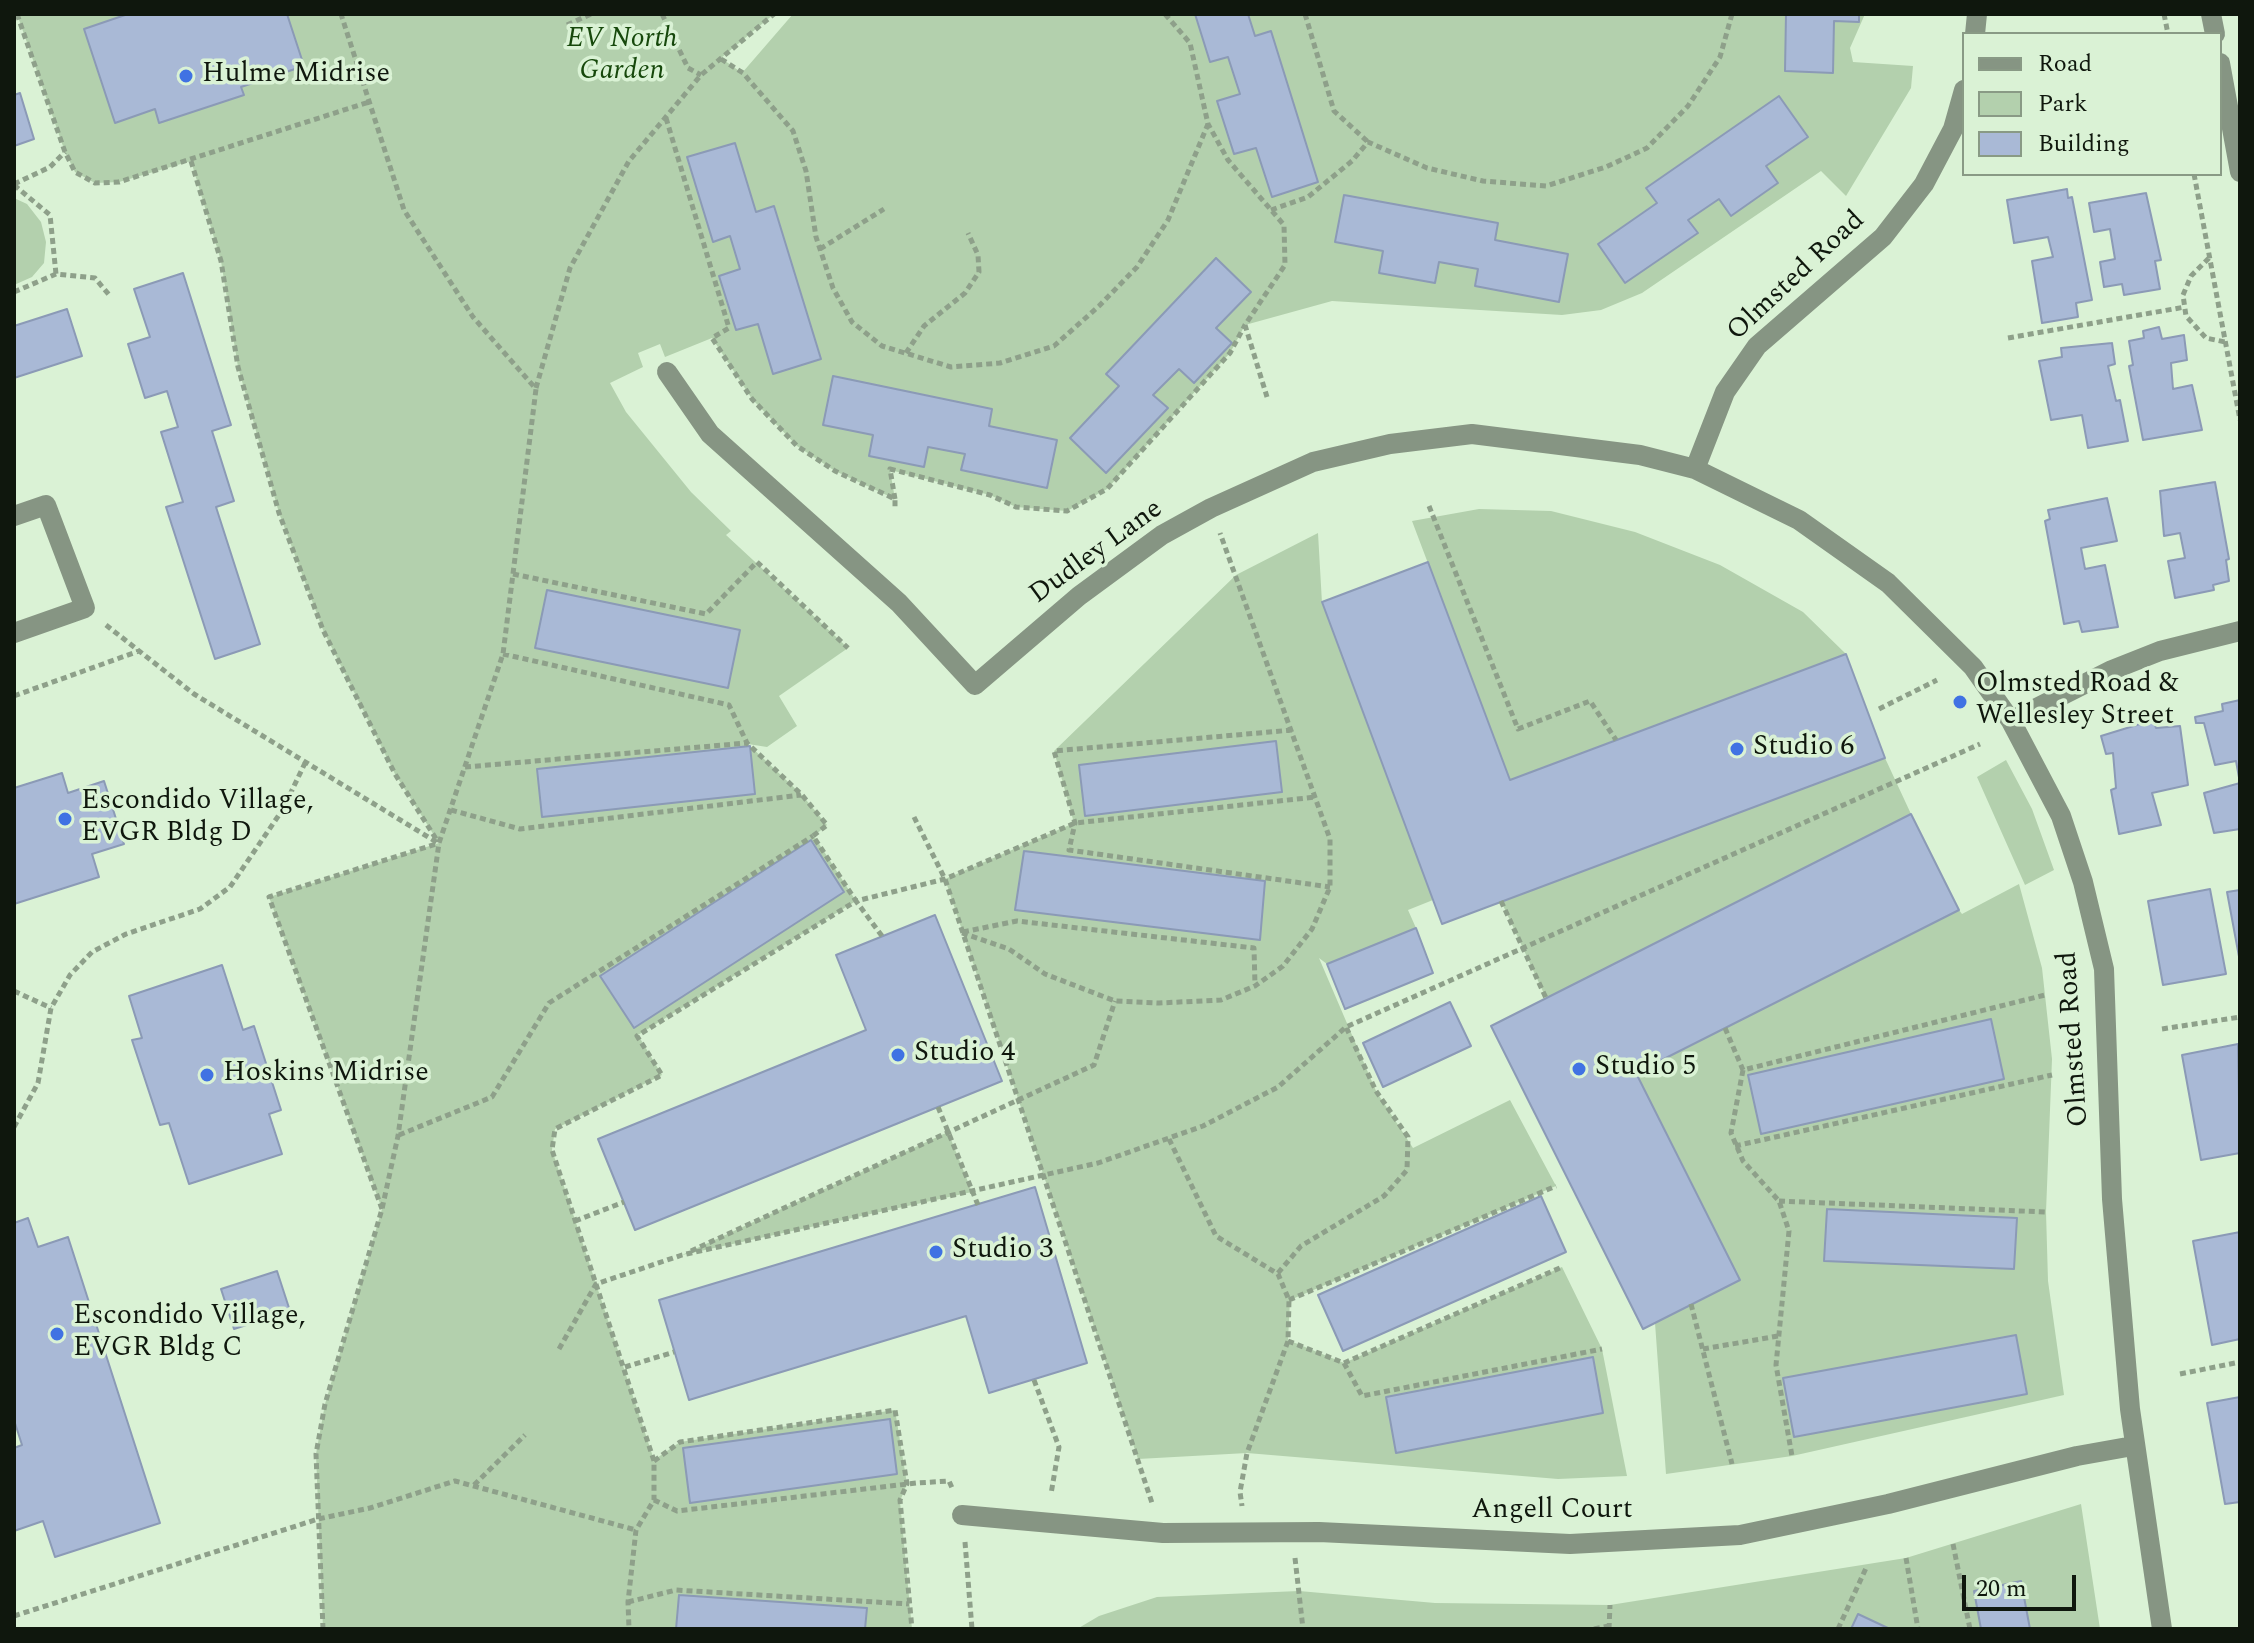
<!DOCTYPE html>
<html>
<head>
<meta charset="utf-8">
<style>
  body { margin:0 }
  #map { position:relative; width:2254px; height:1643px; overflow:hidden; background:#daf2d5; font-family:Spectral,serif }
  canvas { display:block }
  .frame { position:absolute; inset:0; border:16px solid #0f170d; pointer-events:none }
  .legend { position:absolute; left:1962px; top:32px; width:260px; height:144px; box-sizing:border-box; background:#daf2d5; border:2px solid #899a85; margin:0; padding:10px 14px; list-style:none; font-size:24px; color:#0f170d }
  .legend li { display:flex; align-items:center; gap:16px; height:40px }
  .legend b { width:40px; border:2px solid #899a85 }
  .scale { position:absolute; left:1962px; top:1575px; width:114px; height:36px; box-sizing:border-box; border:4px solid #0f170d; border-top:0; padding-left:10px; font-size:24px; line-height:28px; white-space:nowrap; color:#0f170d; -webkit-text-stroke:6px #daf2d5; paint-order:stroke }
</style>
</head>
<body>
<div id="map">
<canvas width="2254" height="1643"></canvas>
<div class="frame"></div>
<ul class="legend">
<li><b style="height:10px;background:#869583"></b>Road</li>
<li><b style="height:22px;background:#b3d0ad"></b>Park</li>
<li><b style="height:22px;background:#a9b9d6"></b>Building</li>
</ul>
<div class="scale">20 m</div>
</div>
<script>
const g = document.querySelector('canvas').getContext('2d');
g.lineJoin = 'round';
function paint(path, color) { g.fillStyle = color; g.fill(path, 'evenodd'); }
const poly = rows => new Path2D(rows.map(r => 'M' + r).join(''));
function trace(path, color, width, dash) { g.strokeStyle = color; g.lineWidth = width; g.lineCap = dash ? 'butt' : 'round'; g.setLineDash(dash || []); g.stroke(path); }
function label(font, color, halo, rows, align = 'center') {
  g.font = font + ' Spectral,serif'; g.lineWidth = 7; g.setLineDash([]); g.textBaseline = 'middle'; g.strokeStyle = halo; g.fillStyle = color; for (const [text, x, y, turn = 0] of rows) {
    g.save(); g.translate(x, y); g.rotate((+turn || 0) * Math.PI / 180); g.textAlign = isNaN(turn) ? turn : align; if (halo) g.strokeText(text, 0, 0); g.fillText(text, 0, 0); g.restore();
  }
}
paint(poly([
  [17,14,774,14,721,58,742,73,793,14,1865,14,1850,48,1853,62,1913,66,1911,88,1846,196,1821,171,1642,293,1601,310,1562,315,1332,301,1245,325,1230,353,1107,489,1067,511,1016,507,990,495,890,470,895,499,835,471,797,446,752,399,712,338,665,357,660,344,638,353,643,367,610,383,626,412,691,492,731,531,726,535,848,648,779,696,797,726,767,747,748,744,802,795,827,825,814,836,856,901,638,1035,662,1075,555,1129,552,1150,654,1460,680,1442,895,1410,907,1484,900,1501,912,1629,323,1629,316,1454,325,1404,382,1209,269,897,439,843,395,774,323,630,279,513,238,367,221,261,191,161,119,182,95,183,75,172,65,152],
  [14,198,27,204,41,222,46,242,44,263,32,277,14,285],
  [1479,509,1551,511,1635,532,1720,565,1803,612,1846,654,1510,780,1412,521],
  [1318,533,1322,603,1433,900,1408,910,1416,928,1327,964,1319,958,1376,1091,1413,1148,1510,1100,1556,1186,1290,1300,1288,1340,1344,1363,1562,1267,1602,1349,1627,1476,1558,1479,1247,1453,1138,1459,945,879,1074,823,1054,751,1236,575],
  [1885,758,1911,814,1546,998,1501,901],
  [2006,760,2032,809,2054,870,2025,885,1977,777],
  [2019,884,2042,968,2052,1059,2046,1212,2048,1281,2064,1395,1792,1456,1666,1474,1655,1323,1740,1280,1636,1073,1959,910,1962,914],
  [948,1132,972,1192,682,1255],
  [2081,1504,2100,1629,1077,1629,1099,1616,1157,1597,1299,1591,1435,1603,1610,1605,1906,1558]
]), '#b3d0ad');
const building = poly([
  [128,14,287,14,304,66,241,87,244,95,159,123,155,109,115,123,84,29,128,14],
  [1195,14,1248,14,1255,36,1271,31,1318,182,1272,197,1256,148,1234,154,1217,101,1240,94,1228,57,1210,62,1195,14],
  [1786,14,1859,14,1859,22,1834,21,1833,73,1785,71,1786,14],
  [20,93,34,139,14,146,14,95,20,93],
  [1779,96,1808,137,1766,166,1778,183,1731,216,1719,199,1688,220,1698,233,1625,283,1598,244,1657,203,1646,188,1779,96],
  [735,143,756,212,774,206,821,359,773,374,758,324,736,330,719,276,740,269,730,236,713,242,687,157,735,143],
  [2067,189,2068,198,2072,197,2092,300,2076,303,2078,317,2042,323,2032,261,2053,257,2048,237,2014,243,2007,200,2067,189],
  [2146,193,2161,260,2155,261,2160,289,2124,295,2122,284,2104,287,2100,262,2115,259,2110,229,2094,232,2089,203,2146,193],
  [1344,195,1498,223,1495,240,1568,254,1559,302,1475,286,1478,269,1439,262,1435,283,1379,273,1383,251,1335,242,1344,195],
  [1216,258,1251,292,1216,328,1232,343,1194,383,1179,369,1153,395,1168,408,1106,473,1070,438,1119,386,1106,374,1216,258],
  [183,273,231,425,212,431,234,501,216,507,260,644,215,659,166,507,183,502,161,432,178,427,167,391,145,398,128,344,150,337,134,289,183,273],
  [67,309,82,356,14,378,14,326,67,309],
  [2159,327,2162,339,2184,335,2187,360,2171,363,2173,389,2192,385,2202,430,2143,440,2129,366,2133,365,2129,341,2144,338,2143,331,2159,327],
  [2112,343,2115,364,2108,366,2116,401,2120,400,2128,441,2088,448,2082,415,2051,420,2039,361,2062,357,2061,348,2112,343],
  [833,376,992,409,989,426,1057,440,1047,488,961,470,965,454,928,447,924,467,869,456,873,435,823,425,833,376],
  [2215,482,2229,559,2226,560,2229,581,2213,585,2214,590,2175,598,2168,561,2185,558,2180,533,2164,536,2160,491,2215,482],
  [2107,498,2117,541,2081,548,2085,569,2105,565,2118,627,2082,632,2079,621,2064,624,2045,521,2050,519,2048,510,2107,498],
  [1428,562,1510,780,1846,654,1885,758,1442,924,1322,602,1428,562],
  [547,590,740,630,728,688,535,648,547,590],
  [2240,700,2240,829,2214,833,2204,793,2240,783,2236,761,2215,765,2204,723,2196,723,2195,717,2223,711,2222,704,2240,700],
  [2153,720,2156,728,2180,726,2188,785,2152,793,2161,825,2119,834,2111,790,2116,788,2113,753,2106,754,2101,736,2153,720],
  [1276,741,1282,792,1085,816,1079,765,1276,741],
  [750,746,755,794,542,817,537,769,750,746],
  [62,773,68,793,104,781,124,844,92,854,99,877,14,904,14,788,62,773],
  [1911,814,1959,910,1636,1073,1740,1280,1643,1329,1491,1026,1911,814],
  [811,840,844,892,634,1028,600,976,811,840],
  [1024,851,1265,881,1260,940,1015,910,1024,851],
  [2210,889,2226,974,2163,985,2148,901,2210,889],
  [2240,890,2240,962,2227,892,2240,890],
  [935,915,1002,1081,635,1230,598,1139,866,1030,836,955,935,915],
  [1416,928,1433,973,1345,1009,1327,964,1416,928],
  [222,965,243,1030,254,1026,281,1110,269,1114,282,1154,189,1184,169,1123,160,1125,132,1040,142,1038,129,996,222,965],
  [1450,1002,1471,1046,1383,1087,1363,1043,1450,1002],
  [1991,1019,2004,1079,1761,1134,1748,1075,1991,1019],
  [2238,1044,2240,1153,2201,1160,2182,1055,2238,1044],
  [1035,1187,1087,1363,989,1393,966,1316,689,1400,659,1300,1035,1187],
  [1541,1196,1566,1252,1343,1351,1318,1295,1541,1196],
  [1827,1209,2017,1218,2014,1269,1824,1261,1827,1209],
  [28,1218,38,1247,68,1237,160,1523,55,1557,43,1521,14,1531,14,1448,22,1445,14,1420,14,1223,28,1218],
  [2240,1232,2240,1339,2212,1345,2193,1241,2240,1232],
  [277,1271,290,1311,234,1329,221,1289,277,1271],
  [2016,1335,2027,1394,1794,1437,1783,1378,2016,1335],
  [1593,1357,1603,1413,1396,1453,1386,1397,1593,1357],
  [2240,1397,2240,1502,2225,1504,2207,1403,2240,1397],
  [890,1419,897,1474,690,1503,683,1448,890,1419],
  [2021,1581,2030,1629,1981,1629,1974,1591,2021,1581],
  [679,1595,867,1608,865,1629,676,1629,679,1595],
  [1858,1614,1890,1629,1851,1629,1858,1614]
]);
paint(building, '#a9b9d6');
trace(building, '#8b9ab6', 2);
trace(poly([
  [17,14,65,152,75,172,95,183,119,182,369,102],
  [662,14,688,68,701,75],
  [1165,14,1190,43,1208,124,1228,160,1284,225,1285,265,1245,325,1267,397],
  [1305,14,1334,111,1368,142],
  [2164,14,2168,34],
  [567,25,591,14],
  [721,59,743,73,793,131,806,171,816,237,833,288,852,322,882,346,951,367,1000,363,1054,346,1099,306,1137,267,1168,220,1208,124],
  [666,118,729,328,712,338,752,399,797,446,835,471,895,499,895,507],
  [191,161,221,261,238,367,279,513,323,630,395,774,438,842],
  [2194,174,2240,420],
  [14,184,50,167,65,152],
  [14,185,50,215,56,274],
  [1271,210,1308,197,1352,161,1368,142,1427,168,1483,181,1546,186,1606,167,1647,148,1688,106,1720,57,1732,14],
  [820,249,884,209],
  [2209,258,2191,276,2183,295,2186,316,2206,338,2225,342],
  [14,292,56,274,95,278,110,296],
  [2008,338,2185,307],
  [906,353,924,326,965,293,979,272,978,255,968,233],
  [536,388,570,268,629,161,701,75,774,14],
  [895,499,890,469,990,495,1016,507,1067,511,1107,489,1230,353,1245,325],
  [1429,506,1518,729,1590,701,1616,740],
  [513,574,706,614,757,562,848,648],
  [106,625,194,694,438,843],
  [503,654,729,705,747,743,802,795,827,825,813,836,856,901,637,1036,662,1075,555,1129,552,1150,654,1461,654,1500,636,1530,628,1602,629,1629],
  [14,696,139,651],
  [1879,709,1937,680],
  [1292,730,1054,751,1075,823,1069,850,1330,887],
  [465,767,747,743],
  [451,810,520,829,801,795],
  [914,817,945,879,1153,1506],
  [1501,901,1546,998],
  [963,932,1017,921,1254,948,1255,985],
  [962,933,1009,949,1045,974,1115,1001,1159,1003,1221,1000,1255,986,1283,966,1312,929,1330,887,1330,839,1220,533],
  [882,936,856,901,945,879,1075,823,1316,797],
  [14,991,51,1008],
  [1725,1028,1743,1070,2045,995],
  [2162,1029,2240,1017],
  [1743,1070,1731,1133,1743,1161,1779,1201,1789,1231,1776,1365,1792,1456],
  [938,1107,978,1205],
  [14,1127,38,1083,51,1008,70,975,92,952,126,934,200,909,230,887,283,809,305,763],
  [399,1135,492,1097,549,1003,813,836],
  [1169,1139,1216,1236,1278,1274,1289,1300,1288,1341,1247,1453,1240,1492,1242,1506],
  [1735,1146,2052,1075],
  [1779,1201,2046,1212],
  [382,1209,269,897,439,843],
  [575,1221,624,1202],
  [691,1251,1094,1065,1115,1001],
  [1278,1273,1301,1246,1384,1196,1407,1170,1408,1137,1376,1091,1346,1027],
  [1289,1300,1556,1186],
  [1691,1304,1732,1464],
  [1288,1341,1344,1363,1562,1267],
  [559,1349,596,1284,682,1255,1098,1163,1203,1126,1278,1087,1346,1027,1980,744],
  [1703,1349,1778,1336],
  [1344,1363,1362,1396,1602,1349],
  [625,1367,674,1352],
  [2180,1374,2240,1362],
  [1034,1380,1059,1447,1051,1494],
  [654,1461,680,1442,895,1410,907,1484,900,1500,912,1629],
  [474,1485,525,1435],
  [654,1500,677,1511,916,1483,949,1481,953,1490],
  [965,1542,972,1629],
  [1953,1544,1970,1629],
  [1295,1558,1303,1629],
  [1906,1558,1918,1629],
  [628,1602,676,1590,909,1604],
  [14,1616,318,1519,370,1508,455,1481,636,1530],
  [323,1629,316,1454,325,1404,382,1209,398,1136,439,843,503,654,536,389,473,317,404,210,341,14],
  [1594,1629,1609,1626],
  [1609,1629,1610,1605],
  [1838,1629,1867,1566]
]), '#8ea08a', 5, [6, 4]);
trace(poly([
  [2211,14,2215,34],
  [1975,34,1977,14],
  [2220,63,2240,172],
  [667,372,710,434,899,603,975,685,1079,596,1162,535,1211,508,1313,462,1390,444,1472,434,1640,455,1695,469,1799,520,1888,583,1973,667,2011,721,2061,816,2083,882,2104,969,2112,1199,2130,1409,2162,1629],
  [1695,469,1725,392,1757,346,1883,237,1924,184,1953,129,1964,90],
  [14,516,46,505,85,608,14,633],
  [2011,721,2112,670,2160,651,2240,631],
  [962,1515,1163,1533,1319,1532,1570,1544,1740,1535,1888,1504,2077,1456,2133,1446]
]), '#869583', 20);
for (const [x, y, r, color] of [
  [186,76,8,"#4072e3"],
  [1960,702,8,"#4072e3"],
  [1737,749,8,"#4072e3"],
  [65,819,8,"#4072e3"],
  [898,1055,8,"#4072e3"],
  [1579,1069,8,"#4072e3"],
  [207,1075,8,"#4072e3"],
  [936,1252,8,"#4072e3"],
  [57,1334,8,"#4072e3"]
]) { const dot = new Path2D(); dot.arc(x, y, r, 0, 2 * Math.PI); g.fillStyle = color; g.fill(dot); trace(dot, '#daf2d5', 3); }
label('italic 28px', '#16480b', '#daf2d5', [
  ["EV North",622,41],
  ["Garden",622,73]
]);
label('28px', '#0f170d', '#daf2d5', [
  ["Hulme Midrise",202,76],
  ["Olmsted Road &",1976,686],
  ["Wellesley Street",1976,718],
  ["Studio 6",1753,749],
  ["Escondido Village,",81,803],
  ["EVGR Bldg D",81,835],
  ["Studio 4",914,1055],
  ["Studio 5",1595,1069],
  ["Hoskins Midrise",223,1075],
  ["Studio 3",952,1252],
  ["Escondido Village,",73,1318],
  ["EVGR Bldg C",73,1350]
], 'left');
label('28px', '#0f170d', '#daf2d5', [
  ["Olmsted Road",1797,277,-43],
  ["Dudley Lane",1097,553,-36],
  ["Olmsted Road",2075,1039,-94],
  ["Angell Court",1552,1512]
]);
</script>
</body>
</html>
